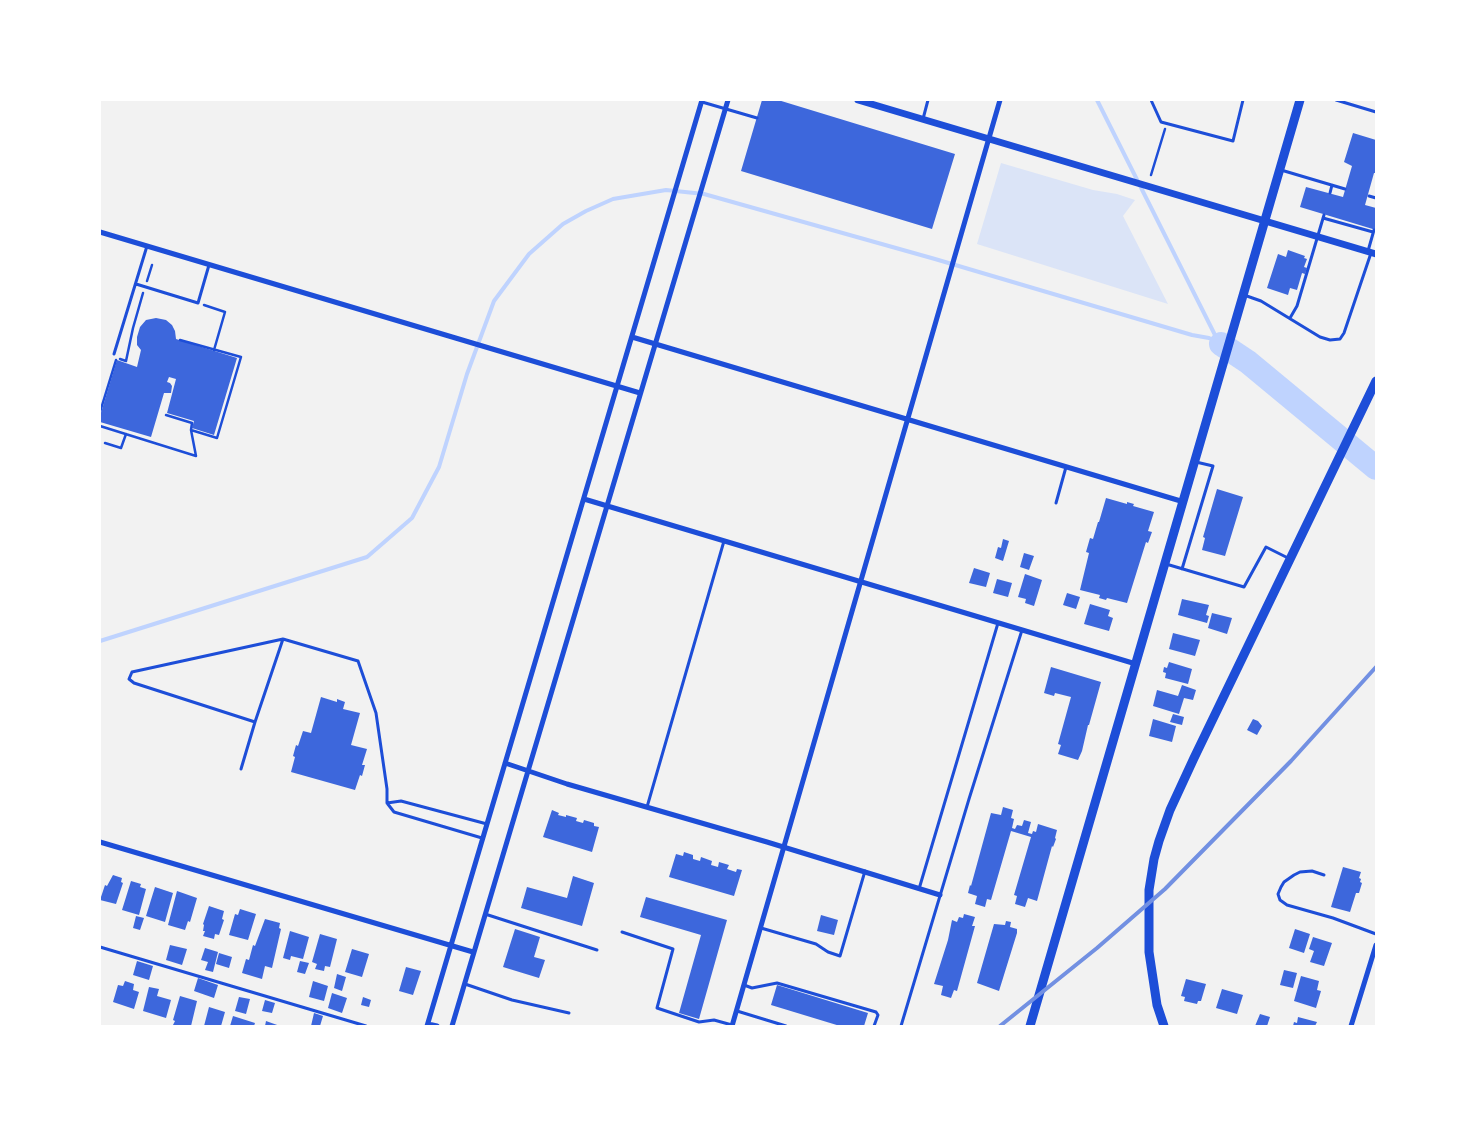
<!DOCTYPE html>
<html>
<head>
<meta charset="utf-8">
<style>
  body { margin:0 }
  #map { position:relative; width:1476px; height:1126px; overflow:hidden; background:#f2f2f2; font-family:"Fira Sans Condensed",sans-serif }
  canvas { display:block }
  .frame { position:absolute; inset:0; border:101px solid #fff; pointer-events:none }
</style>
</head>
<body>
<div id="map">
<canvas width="1476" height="1126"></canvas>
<div class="frame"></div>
</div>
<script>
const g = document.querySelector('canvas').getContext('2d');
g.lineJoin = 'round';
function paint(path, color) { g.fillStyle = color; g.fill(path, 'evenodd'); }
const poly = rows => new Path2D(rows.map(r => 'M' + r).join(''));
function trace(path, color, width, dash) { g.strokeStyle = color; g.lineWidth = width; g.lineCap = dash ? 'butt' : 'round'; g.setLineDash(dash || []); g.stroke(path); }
paint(poly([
  [1001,163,1093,190,1117,194,1135,200,1123,216,1168,304,977,244]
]), '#dbe4f7');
trace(poly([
  [1097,100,1215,335,1220,343],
  [100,641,367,557,412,518,439,467,467,374,494,301,529,254,563,224,586,211,613,199,666,190,704,194,935,259,1192,335,1209,338,1221,344]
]), '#bfd3fe', 4);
trace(poly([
  [1221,344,1248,362,1376,468]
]), '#bfd3fe', 24);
paint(poly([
  [762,100,778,100,955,154,932,229,741,171],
  [1353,133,1376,140,1376,173,1374,173,1365,205,1376,208,1376,230,1300,207,1306,187,1343,197,1352,166,1344,162],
  [1288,250,1305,256,1304,258,1307,259,1304,267,1307,268,1305,274,1302,273,1297,290,1290,288,1288,295,1267,288,1278,254,1286,257],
  [156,318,166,320,172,325,175,331,176,339,237,358,214,435,192,428,194,421,167,413,176,379,169,377,167,382,170,383,172,386,171,393,164,393,151,437,100,422,100,416,117,360,137,367,141,350,137,345,137,337,140,327,146,320],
  [1217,489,1243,497,1225,556,1202,550,1205,538,1203,537],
  [1106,498,1127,504,1127,502,1134,504,1133,506,1154,512,1148,531,1152,532,1148,543,1146,542,1127,603,1107,598,1106,600,1099,598,1100,595,1080,590,1089,553,1086,552,1090,538,1093,539,1098,522,1099,522],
  [1003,539,1009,541,1003,561,995,558,998,547,1001,548],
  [1024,553,1034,556,1029,570,1020,567],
  [974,568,990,573,986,587,969,583],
  [1025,574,1042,580,1034,606,1025,603,1026,599,1018,597],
  [997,579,1012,583,1008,597,993,593],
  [1067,593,1080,597,1076,609,1063,605],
  [1182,599,1209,605,1206,615,1209,616,1207,623,1178,615],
  [1090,604,1110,610,1108,616,1113,618,1109,631,1084,624],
  [1212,613,1232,618,1227,634,1208,628],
  [1173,633,1200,640,1195,656,1169,649],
  [1169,662,1192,669,1188,684,1165,678,1166,673,1163,672,1164,667,1167,668],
  [1051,667,1101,682,1089,725,1088,725,1082,751,1078,760,1058,754,1061,745,1058,744,1071,697,1055,693,1054,696,1044,693],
  [1182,685,1196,690,1193,700,1184,698,1179,714,1153,706,1157,690,1178,696],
  [321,697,337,702,337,699,345,702,343,709,360,713,351,745,367,749,362,765,365,765,362,776,360,775,355,790,291,772,295,757,293,756,296,745,298,746,303,731,311,733],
  [1173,714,1184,717,1182,725,1170,722],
  [1153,719,1176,726,1172,742,1149,736],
  [1253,719,1258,721,1262,726,1257,735,1247,730],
  [1003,807,1013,810,1011,818,1014,819,1012,828,1015,829,1017,825,1022,826,1024,820,1031,822,1028,833,1032,834,1033,831,1036,832,1038,824,1057,830,1055,838,1056,839,1053,847,1052,846,1037,901,1028,898,1025,907,1015,904,1017,896,1014,895,1031,837,1011,831,991,900,987,899,985,907,975,904,977,896,968,893,970,885,971,886,991,813,1001,815],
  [552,810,559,813,558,815,566,817,566,815,577,818,576,821,583,823,584,820,594,823,594,826,599,827,592,852,543,837],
  [684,852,693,855,693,859,700,861,701,857,712,861,711,865,718,867,719,862,729,865,727,869,736,872,737,869,742,870,734,896,669,877,676,854,683,856],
  [1343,867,1361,872,1359,878,1361,879,1360,882,1362,883,1359,893,1356,893,1350,912,1331,907],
  [113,875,122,878,121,882,123,883,116,904,100,900,105,885,107,886],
  [573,876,594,883,582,926,521,908,527,887,567,898],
  [131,881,141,884,140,887,146,889,139,915,122,910],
  [155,887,173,893,165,922,146,916],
  [177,891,197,898,190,922,188,921,185,930,168,925],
  [646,897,727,920,699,1019,679,1013,701,935,640,917],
  [209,906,224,911,222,919,224,920,219,935,215,934,214,939,203,936,205,931,203,931,204,925,203,924],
  [240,909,256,914,248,940,229,935,235,914,238,915],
  [964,914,975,917,972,926,975,926,957,991,954,990,951,998,941,995,943,986,934,984,948,940,952,920,957,922,959,917,963,918],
  [821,915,838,920,834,935,817,931],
  [136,916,144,918,140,930,133,928],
  [265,919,280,923,279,928,281,929,272,968,265,966,262,979,242,973,246,959,249,960,253,945,255,946],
  [1006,921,1011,922,1010,927,1017,929,1017,933,999,991,977,983,994,924,1005,925],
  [515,929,540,937,534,957,545,960,539,978,503,967],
  [1295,929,1310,934,1304,953,1289,948],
  [290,931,309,937,303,959,291,956,290,960,283,958],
  [320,934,337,939,330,967,325,966,324,971,315,969,317,964,312,962],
  [1313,937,1332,943,1324,966,1310,962,1314,951,1309,949],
  [170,945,187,949,182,965,166,960],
  [205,948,218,952,213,972,205,970,208,962,201,960],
  [352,949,369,954,362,977,345,972],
  [219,953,232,957,229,968,216,964],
  [137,961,153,966,149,980,133,975],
  [300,961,309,963,305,974,297,972],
  [406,967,421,971,413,995,399,991],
  [1284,970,1297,973,1293,988,1280,985],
  [337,974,346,977,342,991,334,988],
  [1301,976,1319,981,1317,990,1321,991,1316,1008,1294,1001],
  [198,978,218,985,214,998,194,991],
  [1186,979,1206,984,1201,1001,1198,1001,1197,1004,1184,1001,1185,997,1181,996],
  [125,981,134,984,133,990,139,992,134,1009,113,1002,118,985,123,986],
  [313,981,328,986,324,1001,309,997],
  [777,985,868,1013,864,1026,840,1026,771,1005],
  [149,987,159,989,157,996,171,1000,166,1018,143,1011],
  [1222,989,1243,995,1237,1014,1216,1008],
  [332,993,347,998,342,1013,328,1008],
  [180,996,197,1001,191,1026,173,1025,175,1021,173,1020],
  [239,997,250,999,246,1014,235,1011],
  [363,997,371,1000,369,1007,361,1005],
  [265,1000,275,1003,272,1013,262,1011],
  [209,1007,225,1012,221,1026,204,1026],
  [314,1013,323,1016,320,1026,311,1026],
  [1260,1014,1270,1017,1267,1026,1255,1026],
  [233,1016,255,1023,254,1026,230,1026],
  [1298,1017,1317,1022,1315,1026,1293,1026,1294,1022,1297,1023],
  [266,1021,280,1026,265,1026]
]), '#3d67dc');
trace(poly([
  [1151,175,1165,129],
  [147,281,152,265],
  [204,305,225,312,214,350],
  [120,359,126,361,133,328,143,293],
  [100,412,116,360],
  [166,415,192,423,191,430],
  [100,426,196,456,191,430,217,438,241,357,180,340],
  [105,443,121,448,126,434]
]), '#1d4ed8', 2.5);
trace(poly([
  [1151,100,1161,122,1233,141,1243,100],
  [1336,100,1376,112],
  [702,102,757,118],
  [923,119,928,100],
  [1281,170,1345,189],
  [1330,193,1332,185],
  [1369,196,1376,198],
  [1323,218,1373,232],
  [1368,251,1374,230],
  [136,284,198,303,209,265],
  [1244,295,1261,301,1320,337,1330,340,1340,339,1344,333,1371,253],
  [1290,318,1297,306,1324,215],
  [114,354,147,246],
  [1056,503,1066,467],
  [1166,564,1244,587,1266,547,1288,558],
  [1182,569,1213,466,1196,462],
  [283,639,255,722,134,683,129,679,132,672,283,639,358,661,376,713,387,789,387,803],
  [241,769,255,722],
  [647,807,724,541],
  [482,838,394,812,387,803,401,801,487,824],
  [1324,875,1312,871,1300,872,1294,875,1284,882,1281,887,1278,894,1280,900,1287,905,1333,918,1376,934],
  [919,889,998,623],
  [485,914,597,950],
  [761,928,816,944,828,952,840,956,865,871],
  [622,932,673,949,657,1008,699,1022,714,1020,732,1025],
  [100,947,366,1026],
  [465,984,512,1000,569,1013],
  [744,985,752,988,777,983,876,1012,878,1015,874,1026],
  [737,1011,786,1026],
  [901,1026,969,799,1022,630]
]), '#1d4ed8', 3);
trace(poly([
  [100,232,640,393],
  [632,337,1184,502],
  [584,499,1136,664],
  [505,763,567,784,767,842,940,895],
  [100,842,473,952],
  [428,1024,437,1026],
  [427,1026,702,100],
  [452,1026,728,100],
  [732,1026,1000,100],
  [1351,1026,1376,945]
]), '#1d4ed8', 5);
trace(poly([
  [858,100,1376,254]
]), '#1d4ed8', 7);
trace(poly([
  [1030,1026,1300,100],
  [1164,1026,1157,1005,1149,952,1149,890,1154,859,1159,841,1170,810,1194,758,1376,381]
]), '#1d4ed8', 9);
trace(poly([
  [1000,1026,1097,948,1165,889,1291,761,1376,667]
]), '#7290e2', 4);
</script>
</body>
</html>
